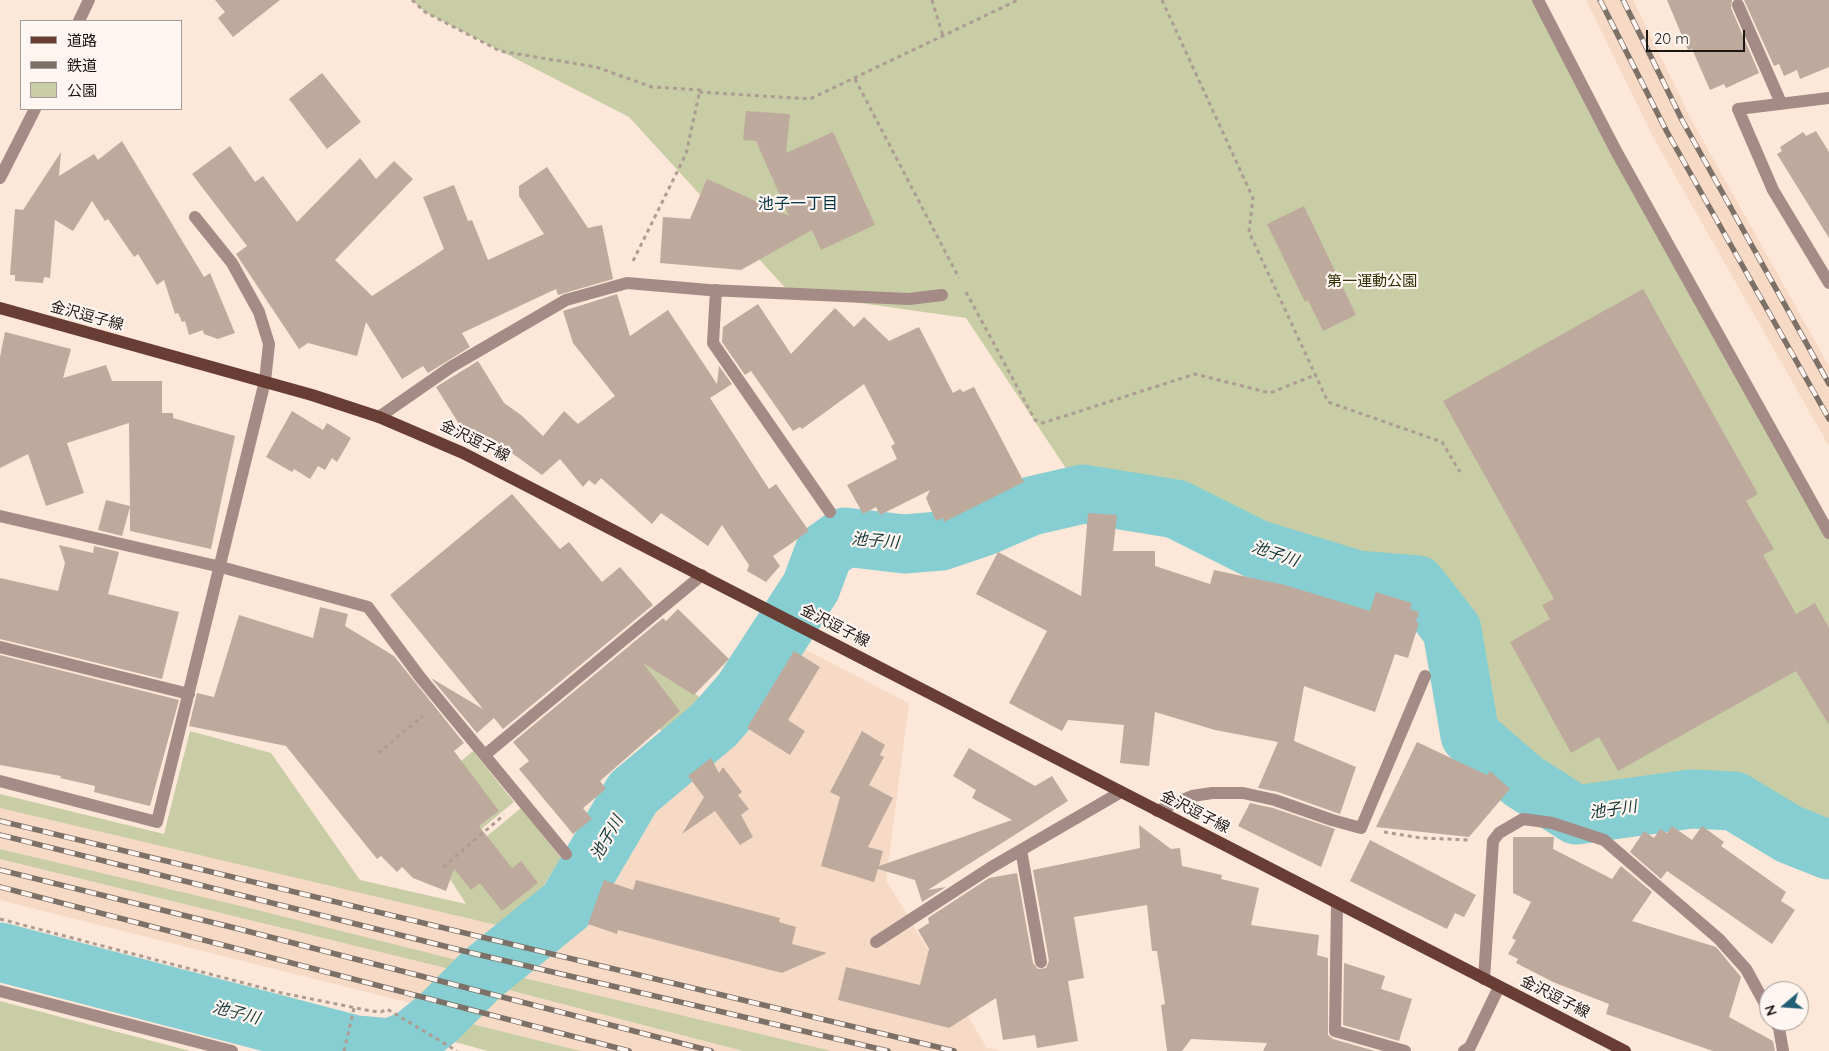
<!DOCTYPE html>
<html>
<head>
<meta charset="utf-8">
<style>
  body { margin:0 }
  #map { position:relative; width:1829px; height:1051px; overflow:hidden; background:#fce7d8; font-family:Quicksand,"Noto Sans JP",sans-serif }
  canvas { display:block }
  .legend { position:absolute; left:20px; top:20px; width:162px; height:90px; box-sizing:border-box; background:#fff6f1; border:1px solid #a49c97; margin:0; padding:6px 9px; list-style:none; font-size:15px; color:#1c1510 }
  .legend li { display:flex; align-items:center; gap:10px; height:25px }
  .legend b { width:25px; border:1px solid #a49c97 }
  .north { position:absolute; left:1759px; top:981px; width:50px; height:50px; box-sizing:border-box; background:#fff6f1; border:1px solid #a49c97; border-radius:50%; rotate:252deg; font-size:14px; font-weight:700; line-height:20px; text-align:center; color:#1c1510 }
  .north::after { content:''; display:block; margin:auto; width:18px; height:22px; background:#245f77; clip-path:polygon(50% 0,100% 100%,50% 72%,0 100%) }
  .scale { position:absolute; left:1646px; top:30px; width:99px; height:22px; box-sizing:border-box; border:2px solid #1c1510; border-top:0; padding-left:6px; font-size:15px; line-height:18px; white-space:nowrap; color:#1c1510; -webkit-text-stroke:4px #fff6f1; paint-order:stroke }
</style>
</head>
<body>
<div id="map">
<canvas width="1829" height="1051"></canvas>
<ul class="legend">
<li><b style="height:6px;background:#673d34"></b>道路</li>
<li><b style="height:6px;background:#7d7067"></b>鉄道</li>
<li><b style="height:14px;background:#c8cda5"></b>公園</li>
</ul>
<div class="north">N</div>
<div class="scale">20 m</div>
</div>
<script>
const g = document.querySelector('canvas').getContext('2d');
g.lineJoin = 'round';
function paint(path, color) { g.fillStyle = color; g.fill(path, 'evenodd'); }
const poly = rows => new Path2D(rows.map(r => 'M' + r).join(''));
function trace(path, color, width, dash) { g.strokeStyle = color; g.lineWidth = width; g.lineCap = dash ? 'butt' : 'round'; g.setLineDash(dash || []); g.stroke(path); }
function label(font, color, halo, rows, align = 'center') {
  g.font = font + ' Quicksand,"Noto Sans JP",sans-serif'; g.lineWidth = 4.5; g.setLineDash([]); g.textBaseline = 'middle'; g.strokeStyle = halo; g.fillStyle = color; for (const [text, x, y, turn = 0] of rows) {
    g.save(); g.translate(x, y); g.rotate((+turn || 0) * Math.PI / 180); g.textAlign = isNaN(turn) ? turn : align; if (halo) g.strokeText(text, 0, 0); g.fillText(text, 0, 0); g.restore();
  }
}
paint(poly([
  [1586,0,1633,0,1692,121,1829,366,1829,446,1654,139],
  [794,644,909,703,886,880,987,1048,1001,1051,832,1051,507,974,543,951,553,939,574,924,643,804,705,755,744,715],
  [0,808,255,867,505,927,472,953,465,962,0,849],
  [0,859,241,918,455,970,410,1003,0,900],
  [497,987,743,1051,581,1051,456,1020]
]), '#f6dac6');
paint(poly([
  [412,0,1539,0,1829,522,1829,851,1734,801,1576,815,1470,735,1452,630,1417,585,1083,494,966,318,790,293,629,117,425,12],
  [640,639,704,702,690,720,669,739,603,668],
  [190,731,271,753,360,880,466,904,445,871,521,808,561,858,541,890,505,927,0,808,0,794,164,834],
  [473,751,514,802,439,864,400,813],
  [0,849,245,907,465,962,454,970,0,859],
  [507,974,668,1012,832,1051,743,1051,497,987],
  [0,1001,190,1051,0,1051],
  [456,1020,581,1051,488,1051,455,1042,444,1035]
]), '#c8cda5');
trace(poly([
  [0,952,356,1045,390,1048,412,1039,438,1018,482,974,567,905,633,793,714,725,742,693,811,587,824,552,845,537,904,544,941,541,985,526,1031,506,1083,494,1176,509,1256,549,1357,580,1417,585,1452,630,1470,735,1523,781,1576,815,1691,799,1734,801,1789,834,1829,850]
]), '#86ced1', 59);
paint(poly([
  [215,0,280,0,233,37,218,18,225,12],
  [1667,0,1732,0,1731,8,1759,73,1726,88,1724,84,1710,90,1692,49,1688,50],
  [1744,0,1829,0,1829,67,1800,79,1797,70,1784,76,1779,64,1774,66],
  [322,73,361,122,327,149,289,99],
  [746,111,790,114,786,153,833,132,875,225,821,250,812,230,741,270,660,263,663,217,690,219,707,179,789,216,756,141,743,140],
  [1816,131,1829,152,1829,238,1777,154,1782,151,1780,147,1803,132,1806,136],
  [122,141,204,277,210,273,235,333,218,339,204,334,203,330,189,335,185,321,182,322,178,313,175,314,164,280,157,285,138,254,134,257,108,219,105,221,92,201,73,231,55,220,50,278,44,277,43,283,15,281,15,275,10,275,15,209,23,210,61,152,59,176,94,154,98,160],
  [230,146,255,182,263,176,297,222,360,158,376,179,394,161,413,179,335,260,372,296,444,249,423,197,454,185,468,221,472,220,488,260,544,234,519,196,519,186,547,167,588,228,602,225,613,279,558,295,556,289,462,333,470,347,428,373,423,366,402,379,366,322,357,356,308,343,299,349,236,254,247,246,192,174],
  [1304,206,1356,315,1323,331,1308,300,1305,302,1267,224],
  [1643,289,1758,494,1746,501,1774,549,1763,555,1796,614,1815,603,1829,628,1829,725,1796,671,1618,771,1599,737,1571,753,1510,642,1550,619,1542,605,1554,599,1443,401],
  [617,294,630,336,668,310,717,384,719,366,732,384,710,398,769,489,776,484,809,531,773,556,780,566,766,582,747,571,749,565,722,525,708,546,661,513,652,524,601,478,595,485,589,480,583,487,560,459,542,475,490,437,486,442,459,424,436,387,478,361,504,403,521,415,543,436,564,411,578,424,615,396,573,343,563,311],
  [758,304,791,354,835,308,854,327,864,317,889,341,919,327,953,393,960,389,963,392,974,387,1024,482,944,522,943,518,936,521,926,498,930,490,880,515,876,507,863,514,847,485,897,459,891,446,895,444,864,384,802,429,800,427,793,431,751,371,745,375,722,342,723,327],
  [5,332,71,349,63,378,106,365,112,381,162,381,162,413,173,413,173,418,235,436,211,549,130,531,130,507,122,536,98,530,106,500,130,506,129,423,67,443,84,493,46,506,28,454,0,468,0,357],
  [292,411,323,430,327,423,351,438,337,462,332,458,325,470,318,466,310,479,294,469,292,472,266,457],
  [512,494,560,549,569,542,602,582,620,567,653,605,503,729,494,718,477,733,431,678,483,709,390,595],
  [1088,513,1117,515,1113,551,1155,551,1155,566,1210,584,1214,570,1285,585,1370,611,1376,592,1412,603,1410,609,1419,612,1416,622,1419,623,1408,658,1395,654,1375,712,1304,686,1294,741,1356,767,1340,814,1278,792,1258,788,1278,742,1215,730,1155,712,1149,766,1120,763,1124,725,1068,720,1062,731,1009,703,1047,631,976,594,998,552,1081,596],
  [59,545,93,553,94,546,119,552,108,594,179,612,162,679,0,639,0,578,58,591,65,563],
  [320,607,348,614,345,626,394,656,464,743,454,751,499,811,479,826,512,868,521,861,538,883,502,911,480,883,471,890,454,869,446,891,413,878,402,867,397,872,381,856,377,859,286,746,189,726,197,693,214,697,239,615,313,638],
  [678,609,729,659,694,695,643,663,680,711,600,781,606,789,583,808,592,819,573,834,519,769,529,761,513,742,663,618,666,621],
  [794,651,820,667,788,720,805,731,790,755,747,728],
  [0,655,179,700,150,806,94,792,95,786,60,778,61,776,0,765],
  [862,731,885,745,880,755,884,757,869,785,893,798,868,847,883,851,879,866,1012,820,972,798,976,790,953,776,969,748,1035,786,1052,776,1068,801,928,890,946,887,922,902,915,880,878,869,874,882,821,866,840,797,830,792],
  [1417,742,1487,775,1490,771,1510,789,1469,837,1376,827],
  [711,758,719,773,723,767,742,792,738,795,749,809,741,815,753,837,740,845,715,811,682,834,704,797,688,776],
  [1250,803,1273,808,1335,829,1321,867,1238,826],
  [1139,825,1171,849,1180,848,1182,866,1222,875,1221,879,1259,888,1251,925,1319,935,1317,955,1328,958,1328,1035,1333,1039,1375,1051,1263,1051,1267,1043,1191,1039,1182,1051,1167,1051,1161,1005,1165,1004,1157,951,1152,951,1147,905,1074,917,1084,978,1068,981,1078,1041,1037,1048,1035,1035,1003,1040,996,998,949,1028,838,1000,846,967,920,985,929,949,918,930,929,923,928,918,989,878,1017,873,1033,963,1038,969,1046,968,1049,961,1033,870,1140,848],
  [1672,826,1692,840,1702,826,1724,842,1721,846,1786,892,1781,901,1795,910,1772,944,1667,871,1661,879,1630,852,1644,831,1654,838,1660,829,1667,833],
  [1513,837,1554,837,1553,849,1612,879,1621,866,1652,892,1632,921,1716,947,1741,977,1729,1017,1773,1041,1775,1051,1713,1051,1606,1014,1609,1004,1553,982,1516,963,1518,959,1508,954,1516,940,1512,938,1531,902,1513,893],
  [1370,840,1476,895,1464,917,1455,913,1447,929,1350,881],
  [604,880,633,890,636,880,780,918,779,922,796,927,792,944,827,953,782,973,618,930,617,934,588,924],
  [1344,963,1385,976,1381,989,1412,999,1399,1041,1343,1025]
]), '#beaa9d');
trace(poly([
  [412,0,425,12,500,51,596,67,652,87,700,90,686,154,633,261],
  [932,0,943,36],
  [1162,0,1253,198,1249,232,1328,402,1442,442,1460,472],
  [855,79,959,278],
  [699,92,810,99,1018,0],
  [966,292,1035,420,1043,423,1195,374,1270,393,1315,375],
  [378,753,423,716],
  [1384,832,1421,838,1470,840],
  [443,867,504,815],
  [0,919,282,993,371,1011,381,1012,387,1009,457,1051],
  [344,1051,354,1008]
]), '#ac9c91', 3, [4, 4]);
trace(poly([
  [1538,0,1616,151,1829,533],
  [1738,5,1781,103],
  [79,21,89,0],
  [1829,98,1738,109,1773,190,1829,283],
  [0,178,35,109],
  [716,290,713,343,830,512],
  [379,417,451,367,566,300,627,283,709,290,909,299,942,295],
  [0,516,221,567,368,607,420,677,566,854],
  [0,647,189,694],
  [486,754,702,575],
  [0,781,157,822,265,381,269,344,259,312,232,263,195,217],
  [1157,811,1192,796,1212,793,1243,793,1275,800,1332,820,1361,828,1425,676],
  [1021,850,1041,962],
  [1337,904,1335,1031,1405,1051],
  [876,942,990,868,1121,792],
  [1484,979,1493,841,1499,833,1523,819,1552,823,1604,840,1719,939,1746,969,1769,1011],
  [0,991,232,1051],
  [1774,1021,1779,1028,1783,1051],
  [1464,1051,1470,1047,1499,987]
]), '#a58b85', 12);
trace(poly([
  [0,308,312,395,379,417,463,453,1625,1051]
]), '#673d34', 12);
const rail = poly([
  [1600,0,1667,132,1829,419],
  [1623,0,1683,122,1829,384],
  [0,821,954,1051],
  [0,835,472,953,888,1051],
  [0,870,239,929,711,1051],
  [0,887,629,1051]
]);
trace(rail, '#7d7067', 5.5);
trace(rail, '#fff6f1', 4, [11]);
label('15px', '#2c2f03', '#fff6f1', [
  ["第一運動公園",1372,281]
]);
label('15px', '#1c1510', '#fff6f1', [
  ["金沢逗子線",87,316,15],
  ["金沢逗子線",475,441,26],
  ["金沢逗子線",835,626,27],
  ["金沢逗子線",1195,812,27],
  ["金沢逗子線",1555,997,27]
]);
label('16px', '#003345', '#fff6f1', [
  ["池子一丁目",798,204]
]);
label('italic 16px', '#123738', '#fff6f1', [
  ["池子川",875,541,5],
  ["池子川",1275,554,19],
  ["池子川",1613,810,-8],
  ["池子川",607,838,-60],
  ["池子川",236,1013,15]
]);
</script>
</body>
</html>
